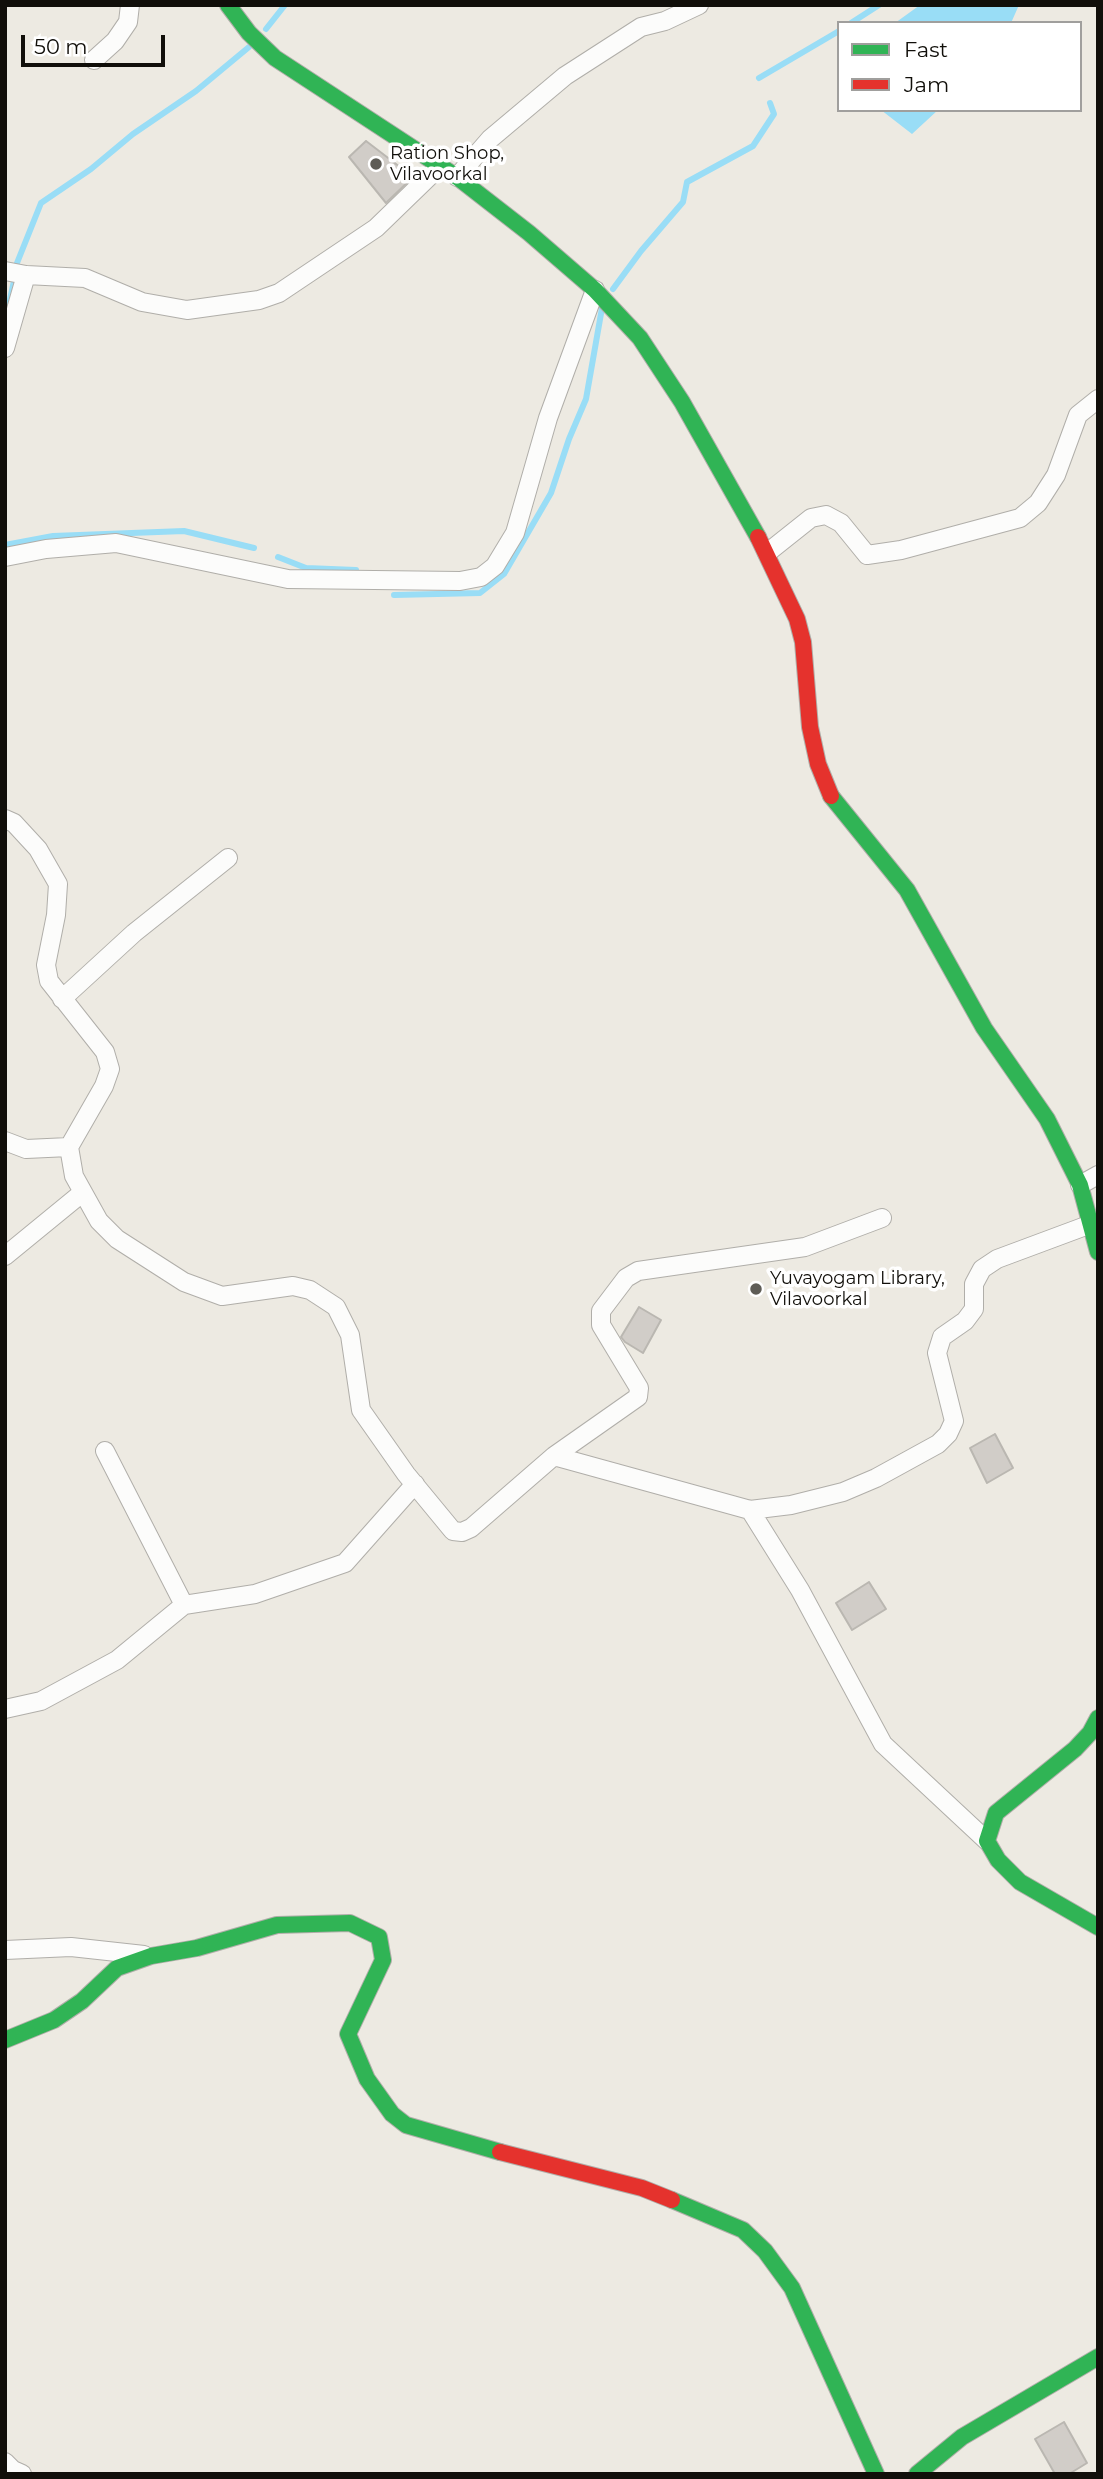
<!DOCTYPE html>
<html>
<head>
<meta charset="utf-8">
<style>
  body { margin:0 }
  #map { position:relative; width:1103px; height:2479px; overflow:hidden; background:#edeae2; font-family:Montserrat,sans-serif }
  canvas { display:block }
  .frame { position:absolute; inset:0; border:7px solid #110f0a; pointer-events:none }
  .legend { position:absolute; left:837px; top:21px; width:245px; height:91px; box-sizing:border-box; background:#fff; border:2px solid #a09f9d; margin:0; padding:9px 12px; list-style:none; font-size:21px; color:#110f0a }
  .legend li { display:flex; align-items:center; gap:14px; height:35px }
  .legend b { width:35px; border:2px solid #a09f9d }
  .scale { position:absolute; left:21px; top:35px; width:144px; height:32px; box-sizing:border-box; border:4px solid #110f0a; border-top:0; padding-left:9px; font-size:21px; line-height:24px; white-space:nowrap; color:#110f0a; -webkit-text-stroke:5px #fff; paint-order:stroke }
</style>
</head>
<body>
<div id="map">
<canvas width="1103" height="2479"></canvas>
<div class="frame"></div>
<ul class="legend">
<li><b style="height:9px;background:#30b455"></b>Fast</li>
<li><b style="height:9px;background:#e5322d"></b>Jam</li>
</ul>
<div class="scale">50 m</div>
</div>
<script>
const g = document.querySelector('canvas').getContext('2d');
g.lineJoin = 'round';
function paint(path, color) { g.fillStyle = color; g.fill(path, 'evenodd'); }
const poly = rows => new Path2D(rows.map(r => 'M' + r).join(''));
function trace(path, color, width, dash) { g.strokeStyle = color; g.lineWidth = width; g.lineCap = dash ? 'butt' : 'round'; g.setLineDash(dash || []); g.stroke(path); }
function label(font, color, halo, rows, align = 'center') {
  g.font = font + ' Montserrat,sans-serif'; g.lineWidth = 7; g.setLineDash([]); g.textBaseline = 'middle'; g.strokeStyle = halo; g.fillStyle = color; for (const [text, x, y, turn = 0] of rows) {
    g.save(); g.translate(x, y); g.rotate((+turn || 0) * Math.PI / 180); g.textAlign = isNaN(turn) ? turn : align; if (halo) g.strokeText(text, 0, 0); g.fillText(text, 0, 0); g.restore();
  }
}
paint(poly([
  [920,5,1019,5,1011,23,895,23],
  [881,110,938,110,912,134]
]), '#99ddf6');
trace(poly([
  [851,23,879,5],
  [266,29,285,5],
  [759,78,839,31],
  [17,263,41,203,91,169,133,134,196,91,249,47],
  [613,289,641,251,683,202,687,182,753,146,774,114,770,103],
  [9,304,14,281],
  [5,545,53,536,184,531,254,548],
  [278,557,306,568,356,570],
  [394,595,480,593,504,574,551,493,569,439,586,399,602,308]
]), '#99ddf6', 6);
const building = poly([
  [366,141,413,177,386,203,349,157,366,141],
  [639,1307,661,1320,643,1353,625,1342,621,1337,639,1307],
  [995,1434,1013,1468,987,1483,970,1448,995,1434],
  [869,1582,886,1609,852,1630,836,1603,869,1582],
  [1064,2422,1087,2463,1069,2474,1055,2474,1035,2439,1064,2422]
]);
paint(building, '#d1cdc8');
trace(building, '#bab7b1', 2);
const street = poly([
  [94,60,115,41,128,22,130,5],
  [457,177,490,139,565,76,641,27,665,21,699,5],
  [5,271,26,275,85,278,142,302,187,310,259,300,279,293,376,228,440,166],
  [5,348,26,275],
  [767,553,811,518,826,515,841,523,867,555,901,550,1020,518,1038,503,1056,475,1078,415,1098,399],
  [5,557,46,549,116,543,288,579,460,581,481,577,495,566,515,533,548,418,595,290],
  [5,819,14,823,38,849,58,884,56,915,46,965,49,981,105,1052,110,1069,104,1086,69,1147,74,1176,99,1221,117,1239,184,1282,222,1296,293,1286,310,1290,336,1307,350,1335,361,1410,406,1474,453,1531,462,1532,471,1528,554,1456],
  [62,999,134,933,228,858],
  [5,1141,26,1149,69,1147],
  [1080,1185,1098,1175],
  [882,1218,805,1247,638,1271,626,1278,601,1311,601,1325,639,1388,638,1397,554,1456,750,1510,791,1505,843,1492,876,1478,938,1444,948,1434,954,1421,937,1353,942,1337,965,1321,974,1309,974,1284,982,1269,997,1259,1091,1224],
  [5,1256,82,1193],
  [105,1451,184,1605],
  [750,1510,800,1590,883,1744,987,1841],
  [5,1709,41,1701,117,1660,184,1605,255,1594,345,1563,415,1484],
  [5,1950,71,1947,144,1955],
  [5,2462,13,2470,22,2474]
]);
const fast = poly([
  [228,5,249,33,275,58,457,177,529,233,595,290,640,338,682,402,758,537],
  [831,796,907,890,984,1028,1047,1119,1080,1185,1098,1252],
  [1098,1718,1090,1733,1075,1749,996,1813,987,1841,998,1860,1020,1882,1098,1927],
  [5,2040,54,2020,82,2001,117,1968,151,1956,197,1948,277,1925,350,1923,379,1937,383,1960,348,2034,367,2079,392,2114,406,2125,500,2152],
  [672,2200,743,2230,765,2251,792,2288,876,2474],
  [917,2474,962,2437,1098,2357]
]);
const jam = poly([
  [758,537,797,619,803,642,810,727,818,764,831,796],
  [500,2152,642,2188,672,2200]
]);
trace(street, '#b0aea9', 20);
trace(fast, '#b0aea9', 18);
trace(jam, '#b0aea9', 18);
trace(street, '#fcfcfb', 18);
trace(fast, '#30b455', 16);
trace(jam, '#e5322d', 16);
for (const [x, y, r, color] of [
  [376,164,7,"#5e5c56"],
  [756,1289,7,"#5e5c56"]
]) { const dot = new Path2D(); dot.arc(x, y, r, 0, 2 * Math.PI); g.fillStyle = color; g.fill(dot); trace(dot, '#fff', 2.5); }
label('18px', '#110f0a', '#fff', [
  ["Ration Shop,",390,154],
  ["Vilavoorkal",390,175],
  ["Yuvayogam Library,",770,1279],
  ["Vilavoorkal",770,1300]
], 'left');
</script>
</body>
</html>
